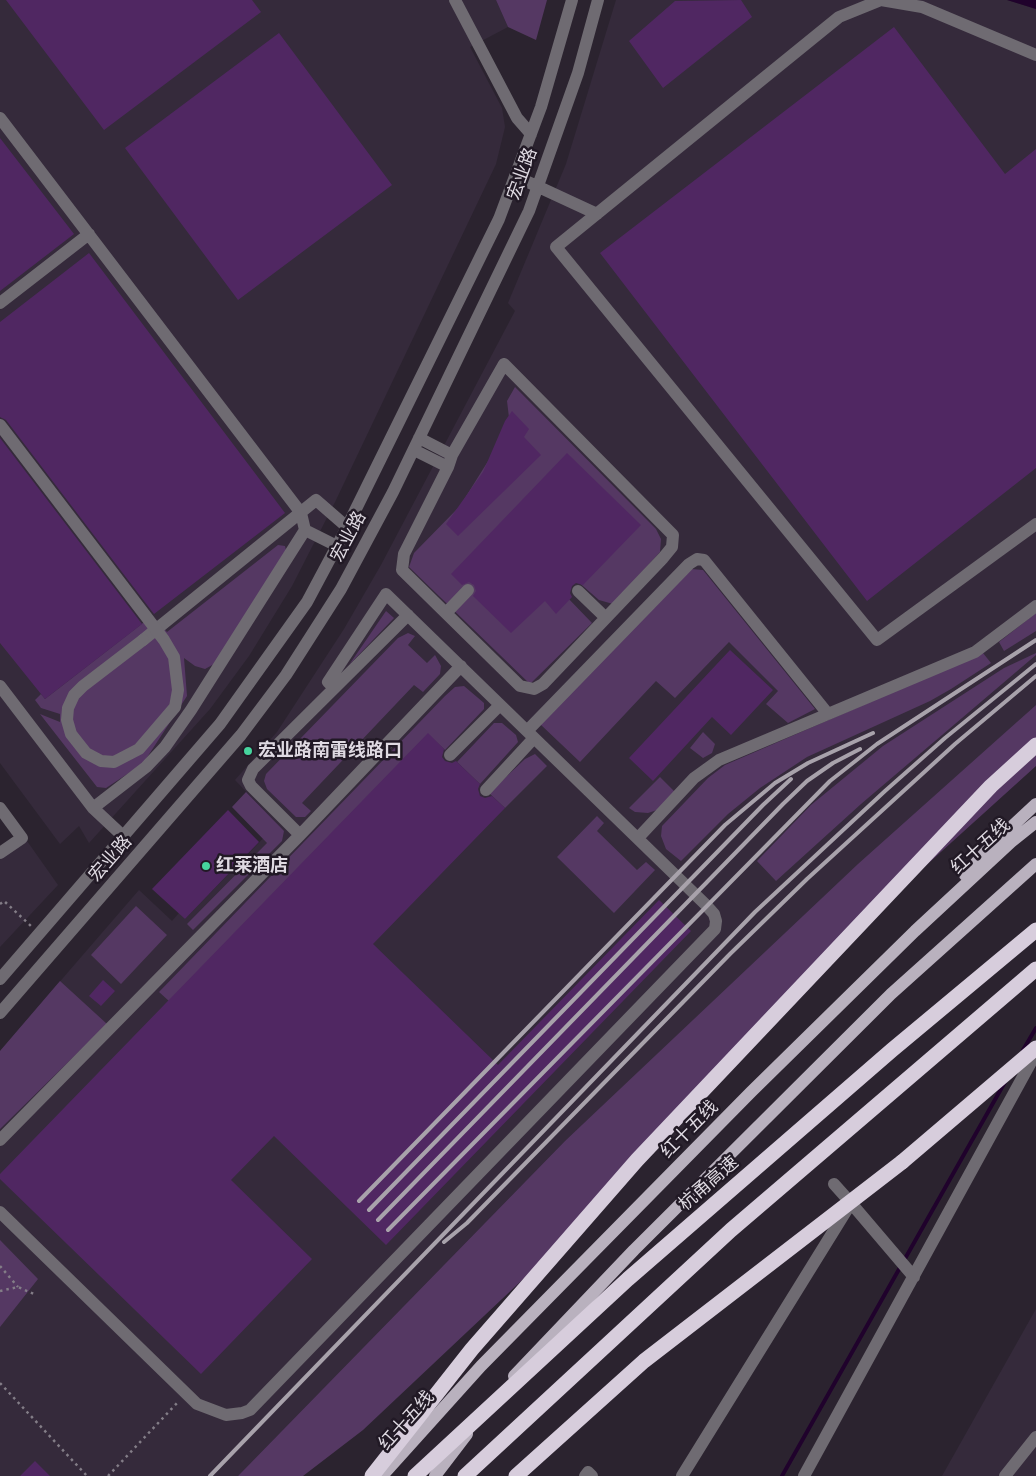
<!DOCTYPE html>
<html>
<head>
<meta charset="utf-8">
<style>
  body { margin:0 }
  canvas { display:block; background:#2b232f }
</style>
</head>
<body>
<canvas width="1036" height="1476"></canvas>
<script>
const g = document.querySelector('canvas').getContext('2d');
g.lineJoin = 'round';
function paint(path, color) { g.fillStyle = color; g.fill(path, 'evenodd'); }
const poly = rows => new Path2D(rows.map(r => 'M' + r).join(''));
function trace(path, color, width, dash) { g.strokeStyle = color; g.lineWidth = width; g.lineCap = dash ? 'butt' : 'round'; g.setLineDash(dash || []); g.stroke(path); }
function label(font, color, halo, rows, align = 'center') {
  g.font = font + ' "DM Sans","Noto Sans SC",sans-serif'; g.lineWidth = 5; g.setLineDash([]); g.textBaseline = 'middle'; g.strokeStyle = halo; g.fillStyle = color; for (const [text, x, y, turn = 0] of rows) {
    g.save(); g.translate(x, y); g.rotate((+turn || 0) * Math.PI / 180); g.textAlign = isNaN(turn) ? turn : align; if (halo) g.strokeText(text, 0, 0); g.fillText(text, 0, 0); g.restore();
  }
}
paint(poly([
  [0,0,496,0,508,27,470,47,502,108,505,127,496,164,335,502,292,586,249,656,210,709,89,843,79,826,60,844,0,763],
  [616,0,1007,0,1036,9,1036,705,565,1141,238,1476,0,1476,0,1051,139,890,172,921,179,913,185,919,277,824,235,780,277,732,344,629,381,565,515,311,508,303,566,164],
  [27,841,58,885,0,947,0,859],
  [1036,1309,1036,1476,942,1476]
]), '#352a3b');
paint(poly([
  [496,0,547,0,536,40,508,27],
  [515,387,656,529,661,539,660,552,613,604,599,600,576,580,565,595,592,623,530,684,409,567,414,553,460,506,510,426,507,401],
  [278,545,285,546,287,554,216,663,205,669,195,666,184,658,187,696,146,759,141,765,106,788,97,787,40,714,60,722,60,714,41,708,35,700,41,694,45,699,152,616,167,632],
  [691,569,703,570,815,709,788,723,766,704,778,691,729,642,675,698,656,681,580,762,540,724],
  [386,611,394,618,349,665],
  [1036,613,1036,631,1004,651,999,642],
  [408,633,415,636,408,645,427,663,435,655,441,666,440,674,423,692,414,685,302,803,311,811,305,817,296,817,267,789,264,781,266,774,398,638],
  [983,653,991,663,951,689,930,701,807,757,760,788,728,814,681,861,666,849,661,836,662,826,708,778,725,765],
  [1036,653,1036,655,861,804,776,881,757,861,811,805,883,746,1004,668],
  [464,686,484,703,484,709,445,750,428,734,169,1001,159,992,445,696,455,687],
  [1036,705,1036,766,921,870,554,1250,363,1430,303,1476,238,1476,565,1141,858,864],
  [494,723,502,723,516,735,518,742,480,784,457,762],
  [703,732,715,744,712,753,703,758,690,748],
  [535,754,547,766,505,808,489,793,525,759],
  [660,777,675,792,657,810,648,813,635,812,629,808],
  [246,792,284,831,282,841,193,930,187,924,267,843,232,807],
  [597,816,604,823,597,831,637,870,646,862,655,870,614,913,557,857],
  [136,906,167,935,121,984,91,955],
  [60,981,107,1024,0,1129,0,1051],
  [0,1240,38,1279,0,1327]
]), '#553863');
paint(poly([
  [1007,0,1036,0,1036,9]
]), '#20022c');
trace(poly([
  [1023,1050,1036,1028],
  [782,1476,1005,1082]
]), '#20022c', 4);
paint(poly([
  [6,0,252,0,261,12,104,130],
  [741,0,752,17,663,88,629,41,675,1],
  [894,27,1005,174,1036,149,1036,468,867,601,600,253],
  [279,33,392,185,238,300,125,148],
  [0,138,74,234,0,291],
  [89,253,285,513,154,614,6,420,0,417,0,322],
  [512,411,529,429,524,437,541,455,458,536,446,524,483,472,505,421],
  [0,438,142,624,45,699,0,643],
  [567,453,641,525,583,585,576,583,572,586,570,593,572,597,556,614,545,601,511,633,473,596,476,591,474,585,469,582,462,585,451,574],
  [730,650,773,690,731,735,712,717,653,781,629,758],
  [428,733,444,749,442,757,445,761,452,763,456,761,480,784,478,789,480,796,485,798,492,796,505,808,373,944,498,1065,659,900,691,931,386,1245,274,1136,231,1180,312,1259,201,1374,0,1179,0,1174],
  [228,810,259,842,185,919,152,889],
  [103,980,115,991,101,1006,89,996],
  [35,1461,50,1476,20,1476]
]), '#502762');
trace(poly([
  [0,904,4,901,31,926],
  [0,1266,18,1287],
  [0,1291,18,1287,34,1294],
  [0,1383,87,1476],
  [108,1476,178,1402]
]), '#837d87', 2.5, [2.5, 4]);
trace(poly([
  [455,0,517,118,531,134],
  [1036,55,922,7,881,0,839,17,556,247,877,640,1036,524],
  [0,118,301,513,305,530,191,710,165,747,146,767,93,808],
  [515,176,597,214],
  [0,303,89,234],
  [504,364,673,535,672,547,663,558,543,684,534,689,520,686,402,570,404,554,448,467,452,455,504,364],
  [419,438,452,455],
  [414,450,448,467],
  [305,530,337,546],
  [578,591,606,618],
  [446,613,468,590],
  [143,640,316,500,347,527],
  [0,686,93,808,124,837],
  [527,731,689,564,697,559,704,560,828,714],
  [450,755,500,705],
  [486,790,534,738],
  [0,808,22,838,0,853],
  [300,835,251,786,248,780,253,769,408,615],
  [638,838,694,778,719,760,975,652,1036,606],
  [0,979,220,724,307,602,347,527,499,219,541,107,572,0],
  [0,1013,241,735,286,675,341,589,393,492,529,211,578,73,598,0],
  [0,1140,300,835,461,666],
  [851,1203,914,1277],
  [0,1212,197,1404,226,1415,242,1413,250,1410,715,929,716,921,714,914,706,905,386,594,328,682,334,688],
  [585,1476,588,1472,592,1476],
  [682,1476,851,1203,834,1184],
  [804,1476,1036,1053],
  [1005,1476,1036,1437]
]), '#6f6b72', 12);
trace(poly([
  [965,875,992,845,1036,804],
  [514,1376,634,1250,891,994,1036,864],
  [382,1476,481,1366,751,1092,915,931,1011,842,1036,822],
  [435,1476,467,1434]
]), '#b9b1be', 12);
trace(poly([
  [902,1162,1036,1048],
  [372,1476,472,1349,637,1160,991,786,1036,745],
  [465,1476,731,1230,1036,969]
]), '#d7cddc', 15);
trace(poly([
  [359,1201,725,825,775,783,808,763,873,733],
  [369,1210,763,805,791,779],
  [378,1220,783,804,807,781,833,763,860,749],
  [388,1230,830,781,877,744,1036,640],
  [444,1242,467,1223,730,954,807,879,955,744,1036,676],
  [210,1476,755,912,885,791,945,738,1036,664]
]), '#a8a2ab', 4);
trace(poly([
  [0,425,164,640,174,657,178,690,175,707,139,749,114,762,101,761,86,753,71,734,67,720,68,708,74,695,83,686,143,640]
]), '#6f6b72', 12);
trace(poly([
  [415,1476,628,1279,892,1050,1036,930],
  [516,1476,644,1361,902,1162]
]), '#d7cddc', 15);
for (const [x, y, r, color] of [
  [248,751,5,"#46d49e"],
  [206,866,5,"#46d49e"]
]) { const dot = new Path2D(); dot.arc(x, y, r, 0, 2 * Math.PI); g.fillStyle = color; g.fill(dot); trace(dot, '#211925', 2); }
label('18px', '#dfdae2', '#211925', [
  ["宏业路",523,174,-70],
  ["宏业路",349,537,-62],
  ["红十五线",981,847,-42],
  ["宏业路",111,859,-49],
  ["红十五线",690,1130,-45],
  ["杭甬高速",709,1184,-41],
  ["红十五线",407,1421,-48]
]);
label('bold 18px', '#dfdae2', '#211925', [
  ["宏业路南雷线路口",258,751],
  ["红莱酒店",216,866]
], 'left');
</script>
</body>
</html>
